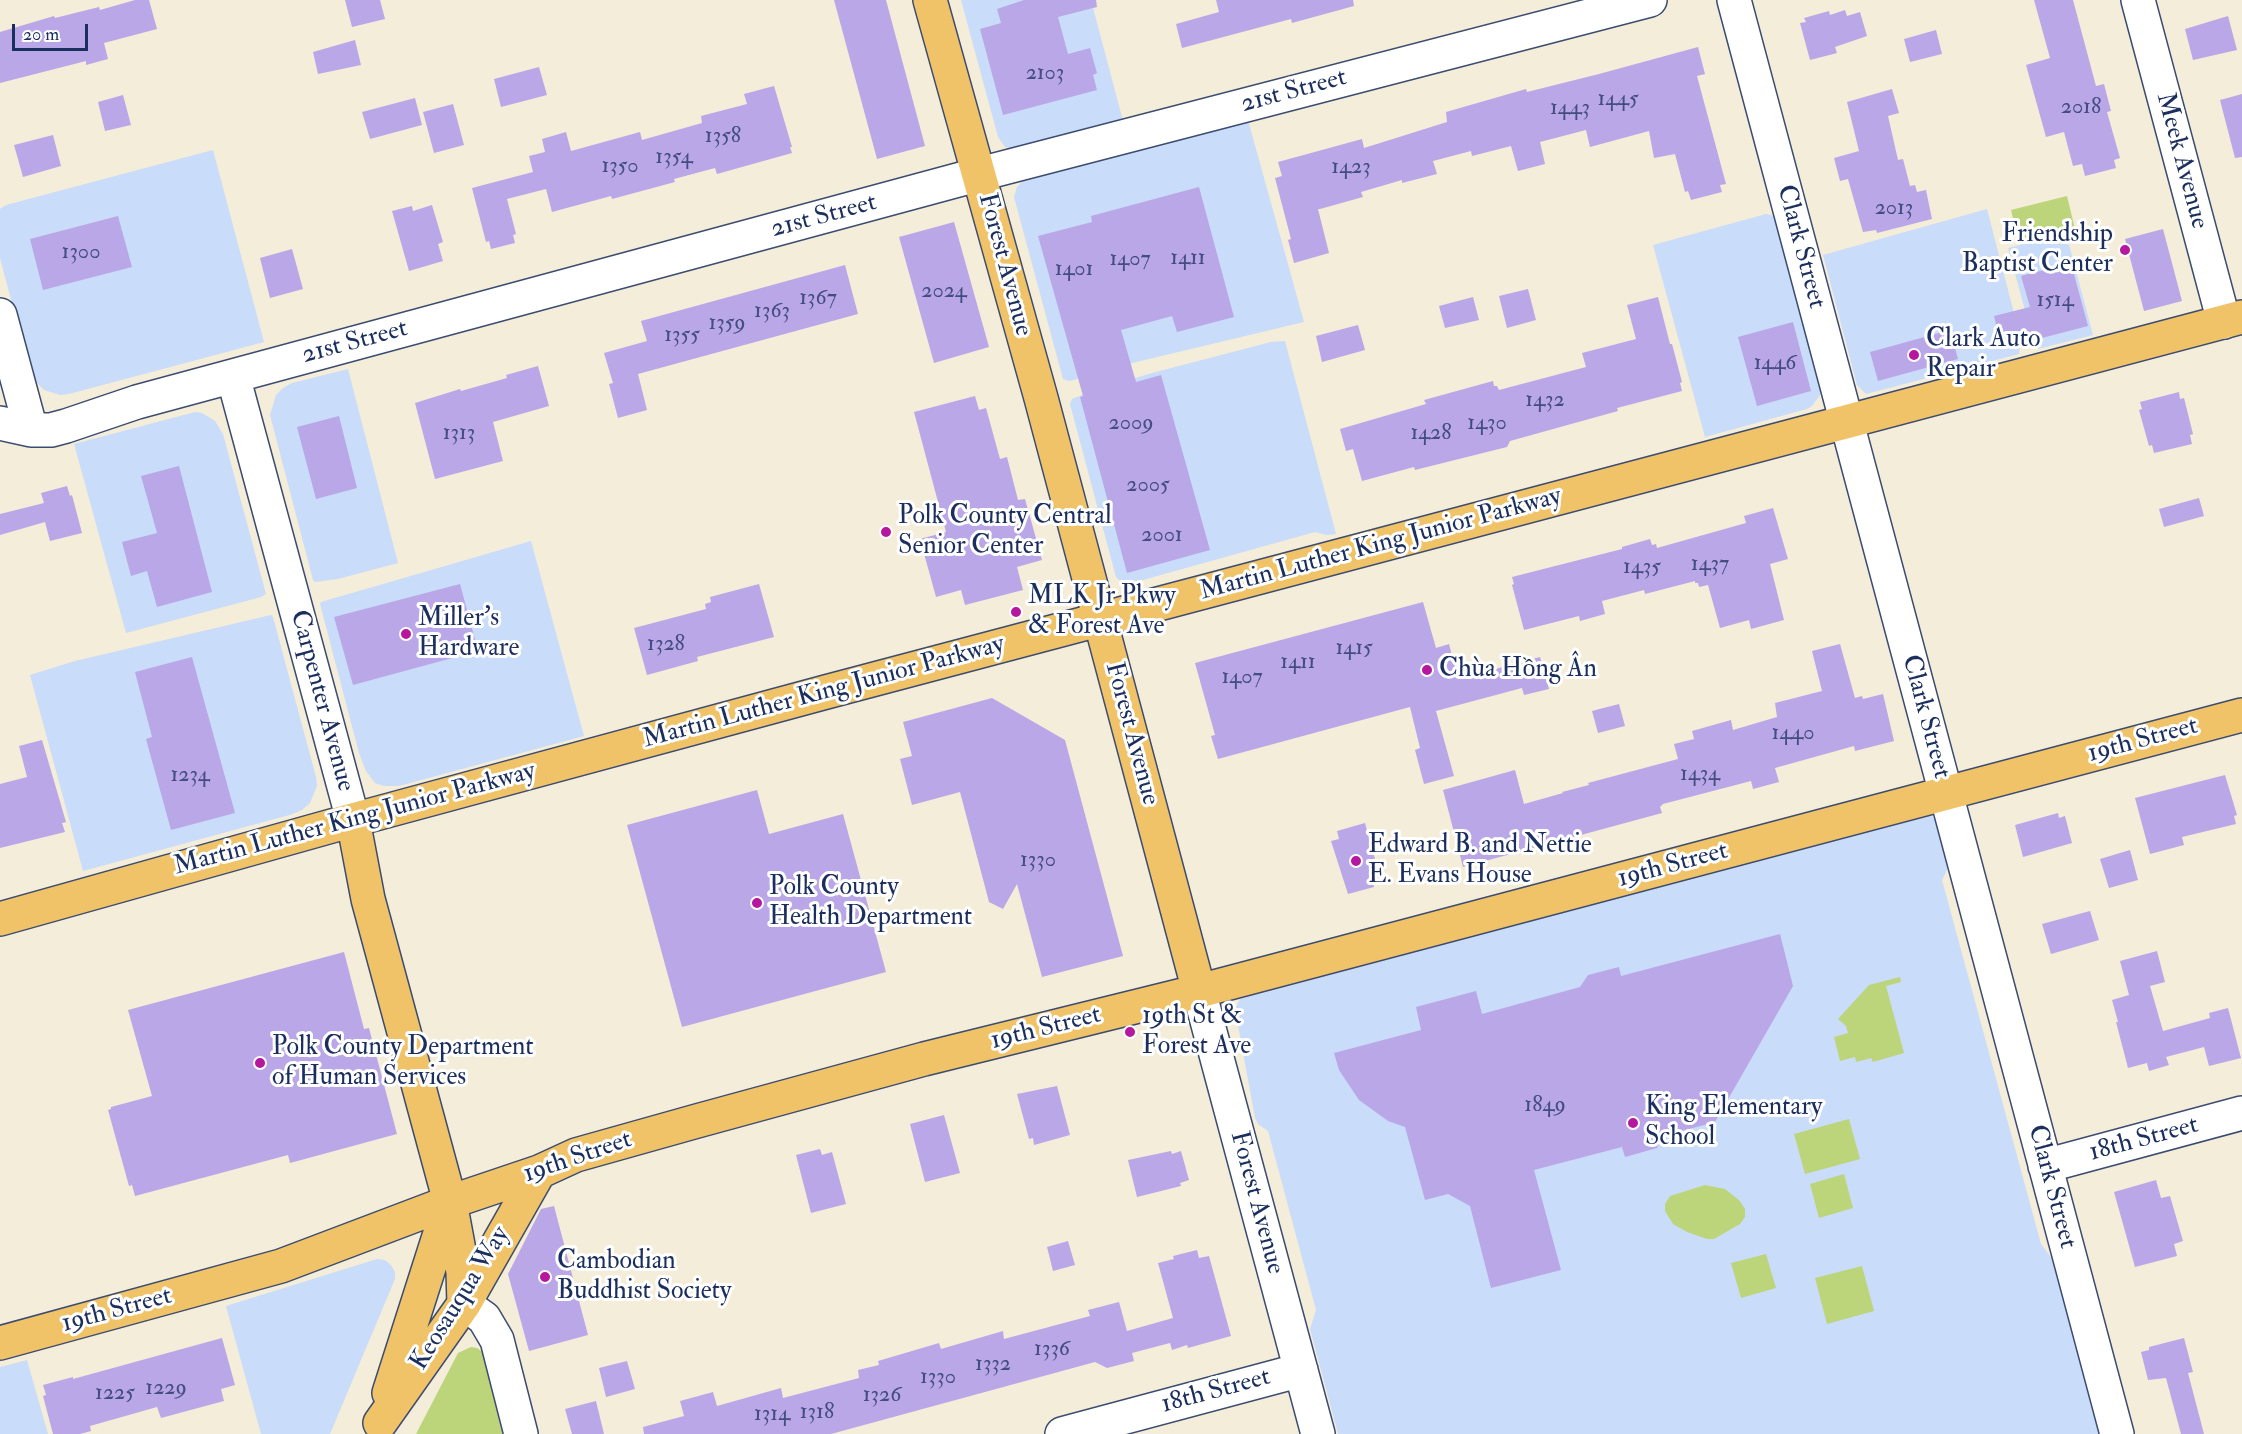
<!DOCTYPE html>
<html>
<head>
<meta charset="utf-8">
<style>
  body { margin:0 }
  #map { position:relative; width:2242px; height:1434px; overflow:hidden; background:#f4edd9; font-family:"IM FELL Double Pica",serif }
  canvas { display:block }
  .scale { position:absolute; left:12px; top:24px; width:76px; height:27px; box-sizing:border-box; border:3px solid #1b2f5e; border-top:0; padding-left:8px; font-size:18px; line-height:21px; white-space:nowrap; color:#1b2f5e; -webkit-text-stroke:4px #fff; paint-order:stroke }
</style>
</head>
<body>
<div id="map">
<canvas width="2242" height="1434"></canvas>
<div class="scale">20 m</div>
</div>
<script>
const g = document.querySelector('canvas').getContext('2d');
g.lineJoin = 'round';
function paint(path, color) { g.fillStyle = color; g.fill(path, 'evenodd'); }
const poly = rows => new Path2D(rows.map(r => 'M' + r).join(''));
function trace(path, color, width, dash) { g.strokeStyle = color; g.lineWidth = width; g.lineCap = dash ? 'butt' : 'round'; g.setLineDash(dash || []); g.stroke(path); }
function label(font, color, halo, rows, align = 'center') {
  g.font = font + ' "IM FELL Double Pica",serif'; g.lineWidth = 6; g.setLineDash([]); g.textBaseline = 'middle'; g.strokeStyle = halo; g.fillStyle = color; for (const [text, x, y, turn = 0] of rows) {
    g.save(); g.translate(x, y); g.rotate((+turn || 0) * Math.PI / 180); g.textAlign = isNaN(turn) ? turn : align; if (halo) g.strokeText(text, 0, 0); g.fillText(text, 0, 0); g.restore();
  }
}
paint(poly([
  [961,0,1091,0,1123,121,1012,149,1005,147,998,137],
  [1248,120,1304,322,1128,364,1074,380,1069,381,1063,379,1014,197,1017,187,1023,181],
  [213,150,264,342,69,394,60,395,44,390,36,382,30,371,0,258,0,209,6,205],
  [1987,209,2021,340,2019,354,1866,394,1857,385,1823,255],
  [1766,214,1775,216,1821,386,1820,395,1812,406,1807,409,1705,437,1653,245],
  [2066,233,2093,335,2038,349,2029,325,2008,248],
  [1285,341,1336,534,1326,535,1315,532,1132,583,1122,583,1116,577,1070,404,1072,399,1095,390,1152,373,1271,342],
  [348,369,398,563,338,579,315,582,313,580,270,415,276,395,283,388,292,383],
  [195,412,202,413,215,421,223,434,266,594,261,597,126,633,74,444],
  [531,541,584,736,399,786,384,786,375,783,366,771,359,753,320,604,321,602],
  [271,615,273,617,316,777,317,786,310,803,302,810,293,814,83,871,30,675,75,661],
  [1928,814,1936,819,1949,866,1942,880,2041,1244,2056,1264,2103,1434,1338,1434,1310,1329,1316,1310,1268,1131,1258,1124,1255,1118,1235,1009,1240,999],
  [377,1259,385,1260,391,1265,395,1272,395,1279,330,1434,261,1434,226,1306],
  [27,1360,48,1434,0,1434,0,1367]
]), '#c9dcf9');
paint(poly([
  [2067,196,2075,229,2019,244,2011,210],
  [1900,977,1901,982,1886,986,1904,1053,1873,1062,1871,1058,1856,1062,1855,1057,1840,1061,1834,1037,1848,1033,1846,1026,1838,1019,1869,985],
  [1849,1119,1860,1159,1805,1174,1794,1134],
  [1844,1174,1853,1208,1819,1218,1810,1184],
  [1705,1185,1725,1189,1739,1200,1745,1209,1745,1217,1740,1224,1714,1239,1707,1239,1687,1232,1673,1224,1665,1211,1665,1204,1670,1196],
  [1766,1254,1776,1288,1741,1298,1731,1263],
  [1862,1266,1874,1311,1827,1324,1815,1278],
  [471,1347,477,1348,487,1355,506,1434,416,1434,458,1353]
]), '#bcd57a');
paint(poly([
  [135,0,149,0,157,29,104,43,108,59,86,65,86,61,0,83,0,32,54,16,55,18,99,7,100,10],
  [345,0,380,0,385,19,352,27],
  [834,0,886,0,925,146,877,159],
  [1024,0,1096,0,1097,7,1058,17,1068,54,1090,48,1097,73,1093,75,1097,90,1003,115,980,29,1001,23,997,9],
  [1216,0,1353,0,1354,6,1292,23,1291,19,1182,48,1176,24,1219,12],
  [2034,0,2073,0,2096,86,2104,84,2111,111,2107,112,2120,158,2114,160,2116,168,2085,176,2082,164,2073,166,2064,132,2046,137,2026,65,2050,58],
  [1845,10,1847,16,1860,12,1867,36,1835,47,1837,53,1810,60,1800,23,1806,22,1804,18,1829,11,1830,15],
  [2228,16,2237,50,2193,60,2185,29],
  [1936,30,1942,54,1910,62,1904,39],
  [355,40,361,65,318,74,313,52],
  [1698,47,1705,74,1697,76,1726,184,1720,185,1722,192,1691,200,1688,191,1685,192,1675,154,1654,158,1649,131,1590,147,1586,130,1540,142,1545,164,1518,171,1511,146,1472,156,1471,151,1433,161,1437,174,1402,183,1402,180,1361,192,1363,197,1320,209,1318,209,1329,253,1294,263,1288,240,1291,239,1275,178,1282,176,1278,162,1362,139,1364,148,1447,122,1446,112,1526,89,1527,92,1599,74],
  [539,67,547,95,501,107,494,79],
  [774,86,792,147,790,147,792,153,717,174,715,168,674,179,675,182,612,199,611,196,552,212,546,189,507,199,516,234,513,235,515,243,491,249,489,241,486,242,472,188,533,172,529,156,545,152,542,139,566,132,571,151,640,132,642,140,702,123,701,116,747,104,744,94],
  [1892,89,1899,113,1888,116,1898,160,1903,159,1910,186,1915,185,1917,192,1926,190,1932,219,1877,233,1876,230,1863,232,1848,179,1840,181,1834,158,1859,151,1847,102],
  [2242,94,2242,157,2235,158,2220,100],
  [123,95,131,125,105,131,98,102],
  [415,98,422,125,370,139,362,112],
  [453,104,464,145,434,153,423,112],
  [53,135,61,166,23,177,14,145],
  [1199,187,1234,317,1177,332,1172,316,1121,330,1136,382,1161,375,1210,550,1127,573,1080,397,1083,396,1038,236,1092,222,1091,216],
  [432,205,443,242,438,244,443,261,409,271,392,211,412,206,413,211],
  [118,216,132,267,43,290,30,239],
  [954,222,989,347,934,363,899,237],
  [2163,229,2182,301,2144,311,2125,239],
  [292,249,303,289,270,298,260,258],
  [2071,263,2088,326,2038,339,2037,335,2001,344,1994,316,2030,307,2021,276],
  [845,265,858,314,638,374,647,410,618,418,609,384,613,383,604,353,647,341,641,321],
  [1528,289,1536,320,1507,328,1499,296],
  [1473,297,1479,320,1445,328,1439,306],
  [1658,297,1670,344,1672,344,1682,382,1680,383,1682,391,1617,408,1618,411,1510,441,1507,447,1415,470,1414,467,1362,481,1353,449,1346,451,1340,429,1426,404,1424,400,1493,381,1494,386,1497,386,1499,390,1586,367,1582,353,1636,339,1627,305],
  [1793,322,1811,391,1757,406,1738,337],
  [1358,325,1365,350,1322,362,1316,336],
  [1950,330,1958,359,1878,381,1870,352],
  [538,366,549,406,493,422,503,461,435,479,415,403,460,389,461,391,507,378,506,375],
  [2179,392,2180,399,2184,398,2193,434,2190,435,2192,444,2154,453,2152,445,2149,446,2139,410,2142,409,2140,402],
  [975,396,979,410,986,408,1000,459,1007,457,1018,500,1025,499,1042,560,1017,567,1023,590,965,605,961,590,936,597,920,539,946,532,914,412],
  [339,416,357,488,316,499,297,427],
  [179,466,212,592,157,607,147,571,131,576,122,542,157,533,141,476],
  [67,486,70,496,72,495,82,533,50,541,45,522,0,535,0,514,44,503,41,493],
  [2199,498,2204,516,2164,527,2159,509],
  [1773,508,1788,559,1770,564,1784,620,1751,629,1749,620,1720,628,1708,585,1699,587,1698,583,1695,583,1695,581,1645,594,1644,590,1602,601,1605,614,1580,621,1579,616,1524,630,1512,585,1514,584,1512,577,1622,549,1622,547,1650,539,1652,545,1656,544,1657,548,1746,523,1744,516],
  [460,584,478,651,353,685,334,617],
  [759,584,774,637,697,657,698,661,647,675,634,628,706,609,705,604,711,602,710,597],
  [1423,602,1436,648,1449,644,1458,679,1540,657,1549,689,1524,695,1522,688,1436,711,1454,776,1424,784,1415,750,1420,748,1410,707,1218,759,1211,736,1215,735,1195,663],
  [1840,644,1855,698,1862,696,1863,699,1883,694,1894,741,1855,751,1854,746,1775,768,1779,782,1753,789,1751,781,1663,804,1660,807,1662,813,1463,867,1443,790,1515,770,1524,804,1563,793,1562,792,1589,785,1588,783,1678,759,1674,744,1694,739,1692,731,1731,720,1733,730,1777,717,1775,703,1822,691,1812,651],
  [192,657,235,813,171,830,146,739,152,737,135,672],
  [992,698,1065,740,1123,956,1042,977,1017,884,1003,909,989,902,960,792,912,805,900,759,912,756,903,722],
  [1619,704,1625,726,1598,733,1592,711],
  [42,740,66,822,62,823,65,832,0,848,0,784,27,777,19,746],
  [2225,775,2237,815,2234,816,2236,824,2182,837,2184,845,2150,854,2135,798],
  [757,790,769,834,843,814,886,972,682,1027,627,825],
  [2058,813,2059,818,2065,816,2072,843,2023,857,2015,825],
  [1365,823,1381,881,1373,883,1374,887,1348,894,1331,841,1339,839,1337,831],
  [2130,850,2138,880,2109,888,2100,859],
  [2090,911,2099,940,2051,954,2042,924],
  [1780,934,1793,986,1715,1122,1663,1136,1657,1148,1625,1157,1622,1147,1534,1170,1561,1270,1491,1288,1470,1206,1448,1194,1425,1200,1405,1127,1388,1121,1359,1100,1339,1070,1334,1053,1421,1030,1416,1007,1476,991,1482,1014,1580,987,1588,975,1619,967,1621,976],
  [2157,951,2165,982,2150,986,2163,1031,2210,1018,2209,1013,2228,1008,2241,1058,2209,1066,2204,1047,2166,1057,2169,1065,2149,1071,2147,1063,2128,1068,2116,1022,2118,1022,2112,1000,2129,995,2120,961],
  [344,952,364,1029,369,1028,397,1134,290,1163,288,1155,135,1196,132,1185,129,1186,108,1110,111,1109,111,1107,152,1096,128,1010],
  [1057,1086,1070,1135,1034,1145,1033,1138,1029,1139,1017,1094],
  [944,1115,960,1173,925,1182,910,1124],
  [820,1149,822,1155,832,1152,846,1204,811,1213,796,1155],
  [1171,1151,1172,1154,1181,1151,1189,1180,1180,1183,1181,1186,1137,1197,1128,1160],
  [2156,1180,2161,1198,2170,1196,2183,1241,2174,1244,2177,1256,2135,1267,2114,1192],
  [554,1206,588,1335,529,1351,508,1274,541,1209],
  [1068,1241,1075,1265,1053,1271,1047,1247],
  [1197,1250,1199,1258,1209,1256,1231,1336,1188,1348,1187,1345,1172,1350,1170,1343,1132,1353,1134,1361,1107,1368,1095,1362,831,1434,644,1434,643,1427,684,1416,680,1401,713,1392,717,1406,781,1388,783,1398,859,1378,858,1370,879,1365,878,1361,939,1343,941,1349,1003,1331,1004,1339,1090,1316,1088,1310,1119,1302,1127,1331,1173,1318,1158,1263,1174,1259,1173,1256],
  [222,1338,235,1385,221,1389,224,1401,161,1418,157,1407,90,1426,91,1431,80,1434,53,1434,43,1396,46,1395,43,1385,73,1377,73,1379],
  [2184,1338,2193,1372,2188,1373,2204,1434,2181,1434,2166,1378,2148,1380,2141,1352,2149,1350,2149,1347],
  [627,1361,635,1389,606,1397,599,1368],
  [596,1401,604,1434,572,1434,565,1409]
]), '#baa7e7');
const minor = poly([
  [1734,0,2117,1434],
  [2138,0,2224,322],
  [0,315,31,430],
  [233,376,353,820],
  [0,423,31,430,51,430,66,426,137,402,980,174,1650,0],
  [1199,991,1318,1434],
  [2045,1166,2242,1113],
  [464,1304,484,1318,497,1340,521,1434],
  [1062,1434,1301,1370]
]);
const major = poly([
  [930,0,1041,398,1199,991],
  [353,820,368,899,450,1202,463,1272,464,1304],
  [0,919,353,820,826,692,2242,317],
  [0,1343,281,1266,450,1202,539,1172,576,1155,697,1121,924,1059,1199,991,2242,715],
  [389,1393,450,1202],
  [380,1423,464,1304,539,1172]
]);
trace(minor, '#3c4c70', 36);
trace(major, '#3c4c70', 36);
trace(minor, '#fff', 33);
trace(major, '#f0c369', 33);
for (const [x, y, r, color] of [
  [2125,250,6,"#b5179e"],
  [1914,355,6,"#b5179e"],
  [886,532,6,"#b5179e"],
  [1016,612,6,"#b5179e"],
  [406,634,6,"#b5179e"],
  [1427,670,6,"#b5179e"],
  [1356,861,6,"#b5179e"],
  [757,903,6,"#b5179e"],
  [1130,1032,6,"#b5179e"],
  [260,1063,6,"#b5179e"],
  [1633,1123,6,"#b5179e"],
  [545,1277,6,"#b5179e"]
]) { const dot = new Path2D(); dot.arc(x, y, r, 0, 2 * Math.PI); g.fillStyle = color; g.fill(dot); trace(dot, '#fff', 2); }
label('22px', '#434d80', null, [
  ["2103",1045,74],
  ["1445",1618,100],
  ["2018",2081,108],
  ["1443",1570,109],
  ["1358",723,137],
  ["1354",674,158],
  ["1350",620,167],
  ["1423",1351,168],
  ["2013",1894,209],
  ["1300",81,253],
  ["1411",1188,259],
  ["1407",1130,260],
  ["1401",1074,270],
  ["2024",944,292],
  ["1367",818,299],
  ["1514",2055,301],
  ["1363",772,312],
  ["1359",727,324],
  ["1355",682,336],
  ["1446",1775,364],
  ["1432",1545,401],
  ["2009",1131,424],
  ["1430",1487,424],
  ["1313",459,434],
  ["1428",1431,434],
  ["2005",1148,486],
  ["2001",1162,536],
  ["1437",1710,565],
  ["1435",1642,568],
  ["1328",666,645],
  ["1415",1354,649],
  ["1411",1298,663],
  ["1407",1242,678],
  ["1440",1793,734],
  ["1434",1700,775],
  ["1234",190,776],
  ["1330",1038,861],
  ["1849",1545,1106],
  ["1336",1052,1350],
  ["1332",993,1365],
  ["1330",938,1378],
  ["1229",166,1389],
  ["1225",115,1394],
  ["1326",882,1396],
  ["1318",817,1413],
  ["1314",772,1415]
]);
label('26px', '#1b2f5e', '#fff', [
  ["21st Street",1294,92,-15],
  ["Meek Avenue",2181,161,75],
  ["21st Street",824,217,-15],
  ["Clark Street",1800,247,75],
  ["Forest Avenue",1004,265,75],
  ["21st Street",355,343,-15],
  ["Martin Luther King Junior Parkway",1381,545,-15],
  ["Martin Luther King Junior Parkway",824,693,-15],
  ["Carpenter Avenue",321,701,75],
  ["Clark Street",1925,717,75],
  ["Forest Avenue",1131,734,75],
  ["19th Street",2143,741,-15],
  ["Martin Luther King Junior Parkway",355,820,-15],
  ["19th Street",1673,866,-15],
  ["19th Street",1046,1029,-14],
  ["18th Street",2144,1140,-15],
  ["19th Street",578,1158,-19],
  ["Clark Street",2051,1187,75],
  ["Forest Avenue",1256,1203,75],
  ["Keosauqua Way",461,1299,-58],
  ["19th Street",117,1311,-15],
  ["18th Street",1216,1392,-15]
]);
label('26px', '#1b2f5e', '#fff', [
  ["Friendship",2113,235,"right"],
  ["Baptist Center",2113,265,"right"],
  ["Clark Auto",1926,340],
  ["Repair",1926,370],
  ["Polk County Central",898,517],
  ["Senior Center",898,547],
  ["MLK Jr Pkwy",1028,597],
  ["& Forest Ave",1028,627],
  ["Miller's",418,619],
  ["Hardware",418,649],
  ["Chùa Hồng Ân",1439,670],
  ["Edward B. and Nettie",1368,846],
  ["E. Evans House",1368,876],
  ["Polk County",769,888],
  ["Health Department",769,918],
  ["19th St &",1142,1017],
  ["Forest Ave",1142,1047],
  ["Polk County Department",272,1048],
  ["of Human Services",272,1078],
  ["King Elementary",1645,1108],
  ["School",1645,1138],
  ["Cambodian",557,1262],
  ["Buddhist Society",557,1292]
], 'left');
</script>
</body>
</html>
